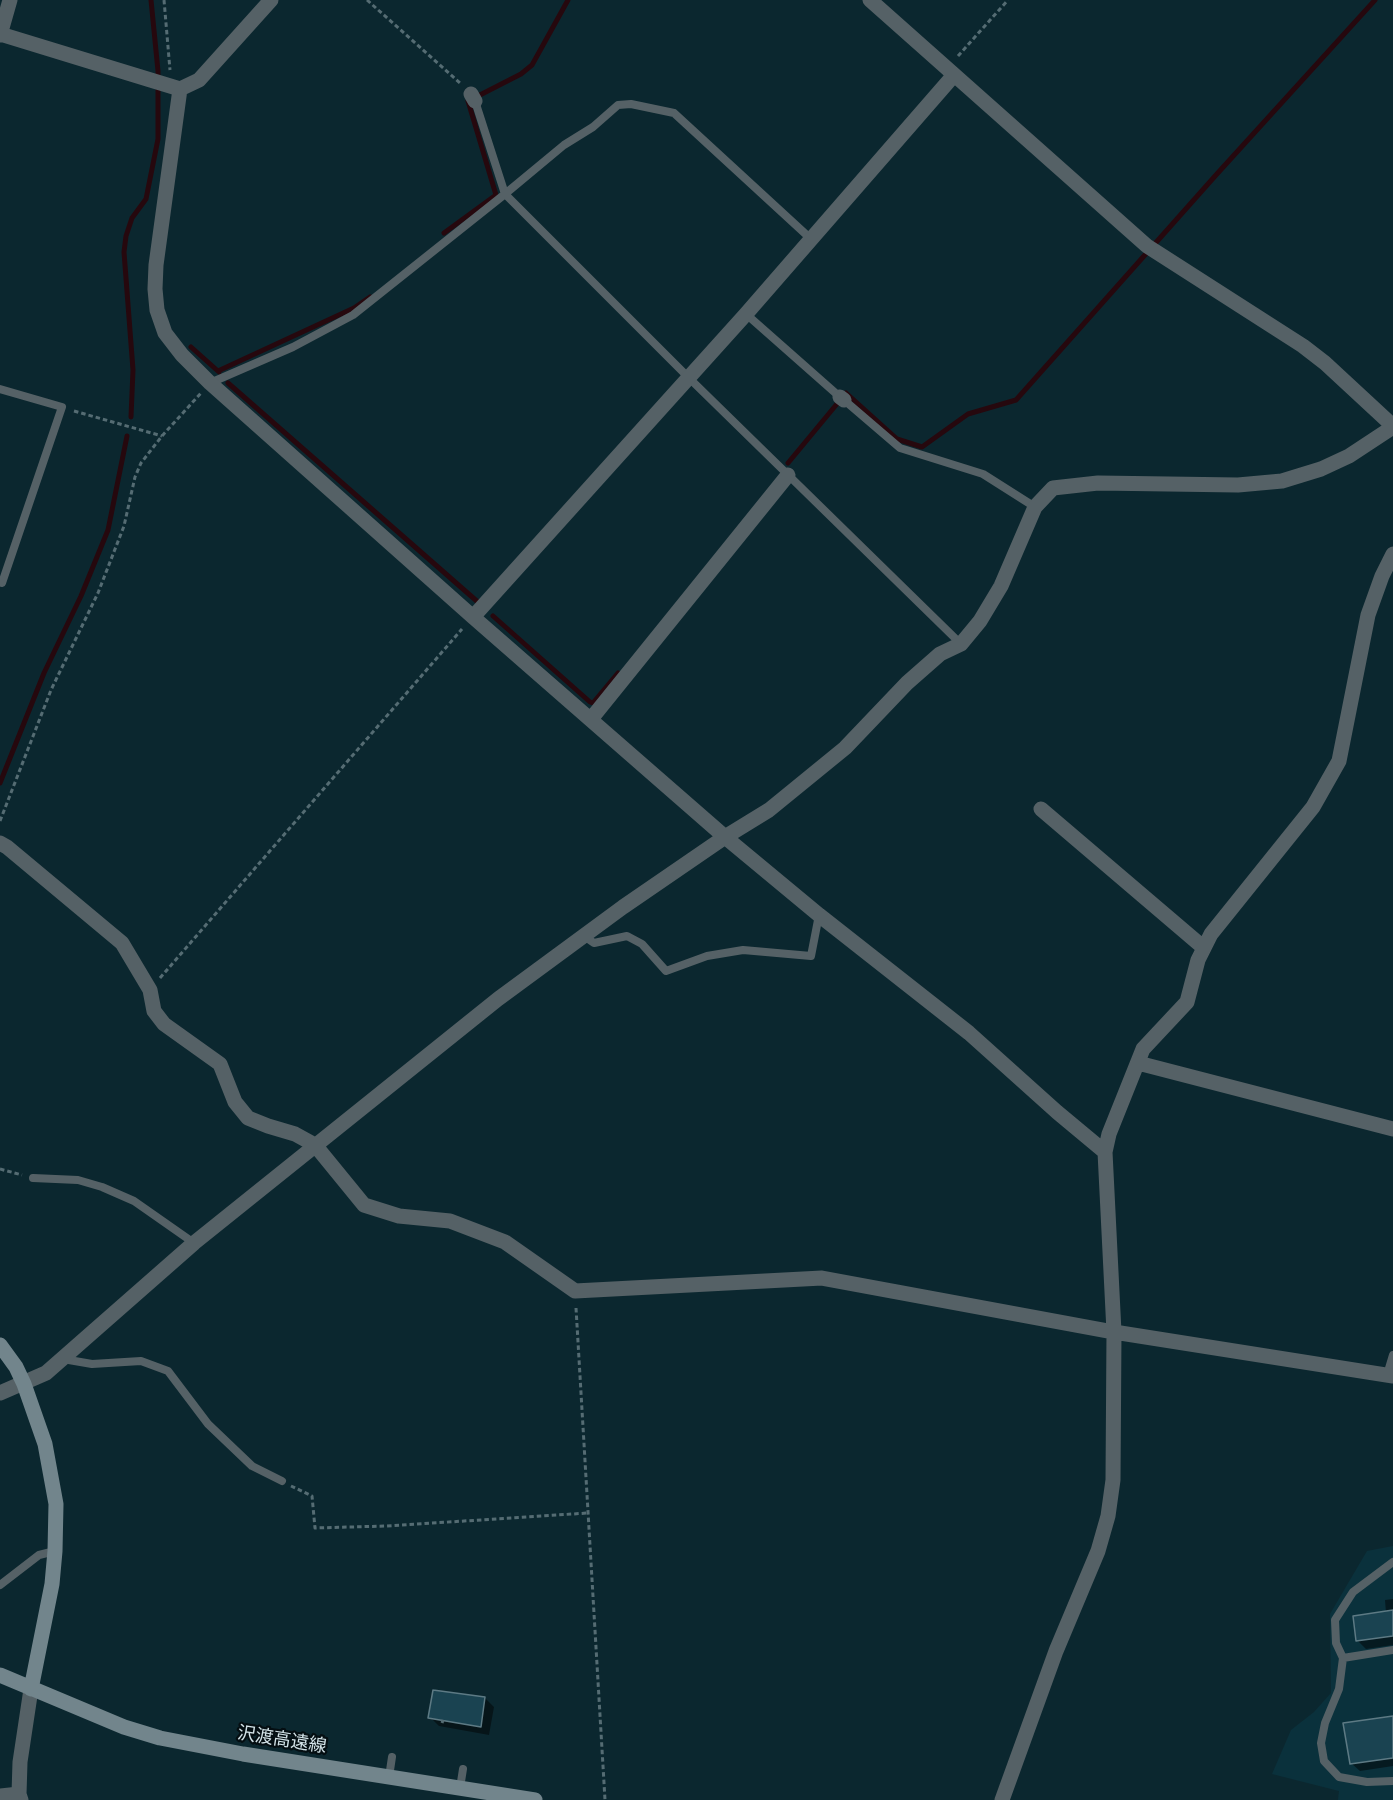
<!DOCTYPE html>
<html>
<head>
<meta charset="utf-8">
<style>
  body { margin:0 }
  canvas { display:block; background:#0b272f }
</style>
</head>
<body>
<canvas width="1393" height="1800"></canvas>
<script>
const g = document.querySelector('canvas').getContext('2d');
g.lineJoin = 'round';
function paint(path, color) { g.fillStyle = color; g.fill(path, 'evenodd'); }
const poly = rows => new Path2D(rows.map(r => 'M' + r).join(''));
function trace(path, color, width, dash) { g.strokeStyle = color; g.lineWidth = width; g.lineCap = dash ? 'butt' : 'round'; g.setLineDash(dash || []); g.stroke(path); }
function label(font, color, halo, rows, align = 'center') {
  g.font = font + ' Cabin,"Noto Sans JP",sans-serif'; g.lineWidth = 4.5; g.setLineDash([]); g.textBaseline = 'middle'; g.strokeStyle = halo; g.fillStyle = color; for (const [text, x, y, turn = 0] of rows) {
    g.save(); g.translate(x, y); g.rotate((+turn || 0) * Math.PI / 180); g.textAlign = isNaN(turn) ? turn : align; if (halo) g.strokeText(text, 0, 0); g.fillText(text, 0, 0); g.restore();
  }
}
paint(poly([
  [1393,1546,1393,1800,1338,1800,1339,1791,1272,1774,1291,1730,1314,1712,1331,1693,1330,1614,1367,1551]
]), '#0a313c');
paint(poly([
  [1393,1599,1393,1645,1366,1649,1357,1640,1386,1613,1385,1600],
  [485,1698,494,1707,489,1735,439,1726,430,1717],
  [1393,1718,1393,1766,1360,1771,1351,1763]
]), '#0007');
trace(poly([
  [476,97,521,74,532,65,568,0],
  [444,233,496,195,468,101],
  [191,347,219,372],
  [218,371,354,308,370,297],
  [228,383,479,603],
  [131,417,133,370,124,252,126,236,132,218,146,199,158,139,158,71,151,0],
  [788,463,846,393,897,439,922,447,968,414,1016,400,1216,175,1375,0],
  [493,616,590,702,593,703,618,673],
  [0,783,44,673,81,596,108,530,127,436]
]), '#26080e', 5);
const building = poly([
  [1393,1610,1393,1636,1356,1641,1353,1616,1393,1610],
  [433,1690,485,1697,481,1727,428,1718,433,1690],
  [1393,1716,1393,1758,1350,1764,1343,1723,1393,1716]
]);
paint(building, '#1a4351');
trace(building, '#5d7a84', 1.5);
trace(poly([
  [164,0,170,70],
  [367,0,461,84],
  [958,56,1008,0],
  [74,411,162,436],
  [0,821,51,690,98,593,124,526,135,477,141,463,162,436,201,393],
  [160,978,462,629],
  [0,1169,22,1175],
  [576,1308,605,1800],
  [291,1486,312,1496,315,1528,387,1526,588,1513],
  [442,1723,443,1720]
]), '#556c73', 3, [4.5, 3]);
trace(poly([
  [475,101,505,194,689,378,961,644],
  [746,314,840,397],
  [210,383,293,347,353,315,505,194,564,145,593,127,618,105,631,104,674,113,811,239],
  [0,389,62,407,2,583],
  [844,400,900,448,983,474,1035,507],
  [584,936,594,943,627,936,642,944,666,971,707,956,743,950,811,956,819,915],
  [33,1178,78,1180,102,1187,134,1201,194,1243],
  [63,1359,92,1364,141,1361,168,1371,208,1424,252,1466,282,1481],
  [1387,1375,1393,1355],
  [1393,1562,1353,1592,1335,1620,1336,1643,1343,1658,1339,1689,1325,1723,1321,1743,1324,1761,1339,1777,1367,1782,1393,1781],
  [0,1585,39,1555,55,1551],
  [1343,1658,1393,1650],
  [389,1777,392,1757],
  [460,1788,463,1769]
]), '#556166', 8);
trace(poly([
  [870,0,1147,246,1303,346,1325,363,1393,426],
  [0,34,180,89,199,80,271,0],
  [0,35,10,0],
  [180,89,156,265,155,289,157,310,165,333,182,355,210,383,473,617,725,837,819,915,969,1033,1057,1112,1105,1152],
  [471,94,475,101],
  [840,397,844,400],
  [473,617,746,314,954,75],
  [591,719,788,475],
  [1041,809,1204,948],
  [0,843,7,847,122,943,150,990,154,1011,164,1024,220,1064,235,1102,248,1118,268,1126,295,1134,315,1145,364,1205,399,1216,450,1221,505,1242,575,1291,822,1278,1114,1332,1393,1376],
  [1138,1063,1393,1129],
  [0,1393,46,1373,194,1243,498,999,623,907,725,837,769,810,845,748,907,683,940,654,961,644,980,621,1001,586,1035,507,1053,488,1098,483,1238,485,1282,481,1321,469,1349,456,1393,427],
  [0,1796,19,1794],
  [21,1800,19,1794,20,1762,31,1689],
  [1002,1800,1056,1651,1098,1551,1108,1516,1113,1480,1114,1332,1105,1152,1109,1134,1143,1049,1187,1002,1198,960,1211,934,1313,807,1339,761,1368,615,1382,576,1393,554]
]), '#556166', 15);
trace(poly([
  [0,1345,16,1367,24,1384,45,1444,56,1504,55,1551,52,1584,31,1689],
  [0,1675,124,1727,160,1738,243,1754,535,1800]
]), '#72858c', 15);
label('18px', '#d2e2e7', '#040e12', [
  ["沢渡高遠線",282,1740,9]
]);
</script>
</body>
</html>
